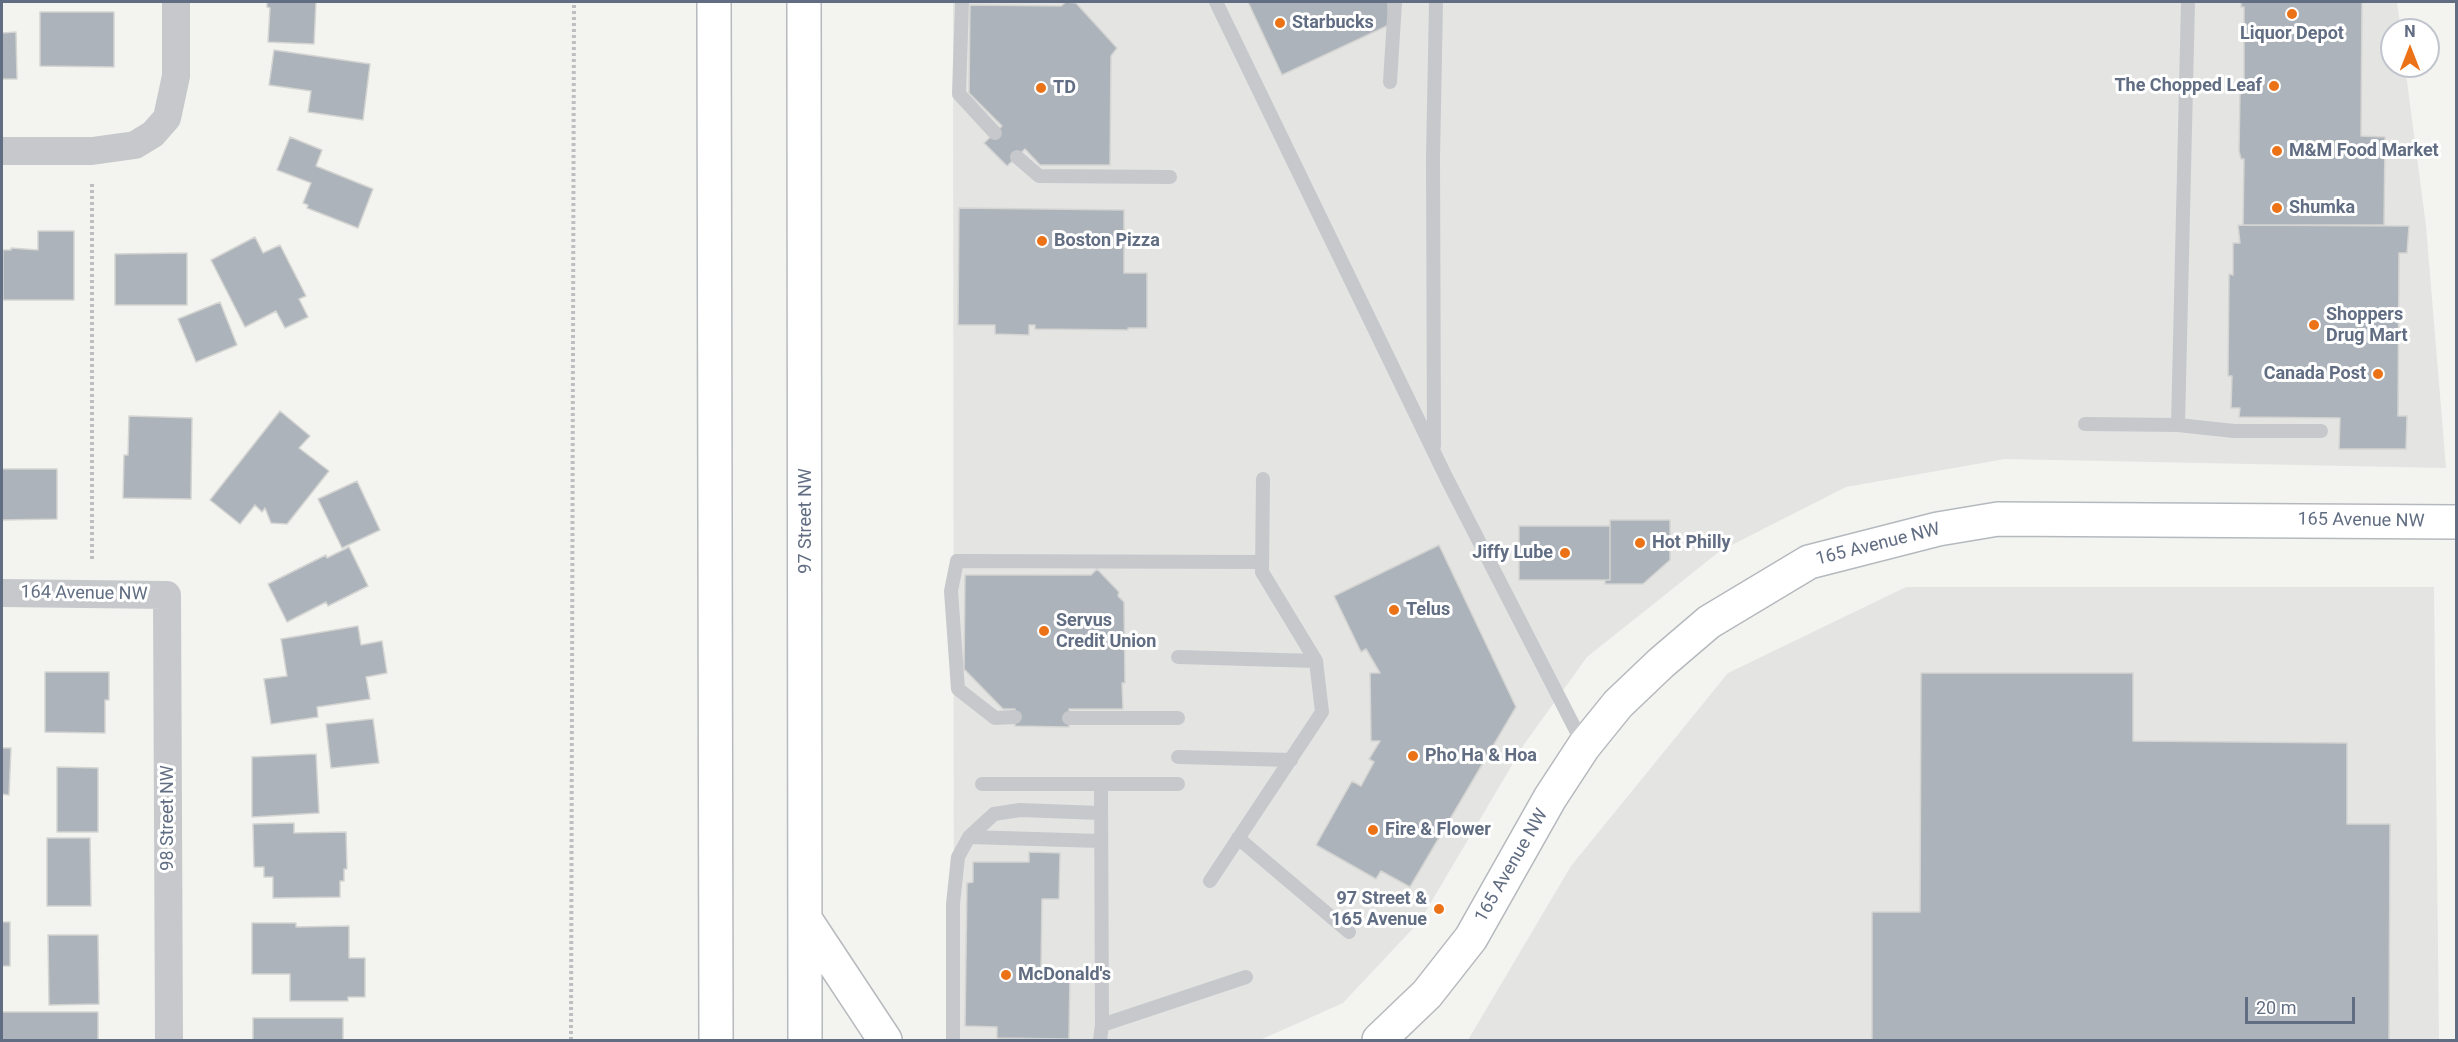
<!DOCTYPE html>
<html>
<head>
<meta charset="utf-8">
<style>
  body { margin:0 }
  #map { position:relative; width:2458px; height:1042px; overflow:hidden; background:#f3f4ef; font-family:Roboto,sans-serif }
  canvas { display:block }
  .frame { position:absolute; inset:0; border:3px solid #616d82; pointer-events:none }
  .north { position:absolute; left:2380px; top:18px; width:60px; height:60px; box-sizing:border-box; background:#fff; border:2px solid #c0c5cd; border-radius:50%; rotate:0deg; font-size:16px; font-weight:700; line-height:24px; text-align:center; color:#616d82 }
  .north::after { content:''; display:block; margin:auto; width:21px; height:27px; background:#ec7217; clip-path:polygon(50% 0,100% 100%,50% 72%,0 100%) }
  .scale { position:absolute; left:2245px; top:997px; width:110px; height:27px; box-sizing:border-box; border:3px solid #616d82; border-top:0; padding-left:8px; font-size:18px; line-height:21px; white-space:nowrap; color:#616d82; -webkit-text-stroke:4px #fff; paint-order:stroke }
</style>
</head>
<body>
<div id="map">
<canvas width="2458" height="1042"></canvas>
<div class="frame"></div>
<div class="north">N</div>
<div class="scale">20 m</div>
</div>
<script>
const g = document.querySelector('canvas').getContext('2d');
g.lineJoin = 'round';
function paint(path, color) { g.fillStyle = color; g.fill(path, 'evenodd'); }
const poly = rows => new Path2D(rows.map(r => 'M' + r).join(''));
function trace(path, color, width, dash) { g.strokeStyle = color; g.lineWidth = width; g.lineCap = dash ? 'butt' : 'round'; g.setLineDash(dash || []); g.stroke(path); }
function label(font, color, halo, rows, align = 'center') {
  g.font = font + ' Roboto,sans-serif'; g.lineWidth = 6; g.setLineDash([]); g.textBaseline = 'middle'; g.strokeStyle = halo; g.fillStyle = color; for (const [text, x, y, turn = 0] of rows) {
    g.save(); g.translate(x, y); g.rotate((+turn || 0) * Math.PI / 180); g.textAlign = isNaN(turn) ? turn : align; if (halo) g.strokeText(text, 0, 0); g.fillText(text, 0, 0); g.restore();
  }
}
paint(poly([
  [953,2,2397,2,2401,30,2392,30,2392,66,2405,66,2426,226,2446,468,2005,459,1846,487,1720,551,1587,657,1525,743,1420,921,1343,1003,1260,1040,954,1040],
  [1906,587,2434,587,2439,1040,1468,1040,1571,866,1728,673]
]), '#e4e4e3');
const building = poly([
  [267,2,316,2,314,44,268,42,270,8,267,7,267,2],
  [1066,2,1076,3,1117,48,1111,56,1110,165,1040,165,1025,149,1007,166,984,143,1002,126,969,93,970,5,1061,6,1066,2],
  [1248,2,1388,2,1389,25,1282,75,1248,2],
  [2241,2,2362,2,2361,136,2385,137,2384,225,2243,225,2244,159,2241,159,2239,151,2240,91,2241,83,2244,83,2244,7,2241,7,2241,2],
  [40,12,114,12,114,67,40,66,40,12],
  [16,32,17,79,2,79,2,33,16,32],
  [274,50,370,64,363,120,308,112,311,91,269,85,274,50],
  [290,137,322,150,316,166,373,189,358,228,307,208,308,205,303,203,311,183,277,170,290,137],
  [959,208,1124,210,1124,273,1147,273,1147,328,1128,328,1128,330,1035,329,1035,325,1029,325,1029,335,995,334,995,325,958,325,959,208],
  [2238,225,2409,226,2407,253,2399,253,2398,416,2407,416,2406,449,2339,449,2340,418,2239,417,2240,408,2231,408,2232,376,2228,376,2229,274,2233,275,2233,243,2240,243,2238,225],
  [38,231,74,231,74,300,3,300,3,250,11,250,11,248,38,250,38,231],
  [255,237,263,253,280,245,306,296,299,299,308,317,285,328,276,311,245,327,211,260,255,237],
  [187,253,187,305,115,305,115,254,187,253],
  [220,302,237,345,196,362,178,319,220,302],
  [280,411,310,436,299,448,329,471,287,524,271,523,265,508,262,512,255,505,240,524,210,500,280,411],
  [129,416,192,418,191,499,123,498,124,455,128,455,129,416],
  [2,469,57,469,57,519,2,520,2,469],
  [357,481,380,530,342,548,318,499,357,481],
  [1610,520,1670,520,1670,560,1643,584,1605,584,1605,580,1610,580,1610,520],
  [1519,526,1610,526,1610,580,1519,580,1519,526],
  [1439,545,1516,707,1410,887,1381,871,1376,879,1316,845,1352,781,1361,786,1374,762,1369,759,1380,741,1371,741,1370,673,1380,673,1366,649,1361,652,1334,596,1439,545],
  [349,547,368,586,328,606,326,602,287,622,268,584,326,555,327,558,349,547],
  [1097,569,1119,592,1118,596,1124,602,1125,683,1122,683,1123,709,1069,709,1069,727,1015,726,1015,709,1003,709,964,669,965,575,1091,575,1097,569],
  [358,626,361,645,382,641,387,673,366,677,370,699,317,707,318,717,271,724,264,679,287,676,281,639,358,626],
  [45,672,109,672,109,700,105,700,105,733,45,732,45,672],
  [1921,673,2133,673,2133,741,2347,743,2347,824,2390,824,2389,1040,1872,1040,1872,912,1920,912,1921,673],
  [373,719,379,763,331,768,326,724,373,719],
  [2,748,11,748,9,795,2,794,2,748],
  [316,754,319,813,252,817,252,757,316,754],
  [57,767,98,768,98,832,57,832,57,767],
  [294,823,294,833,346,832,347,869,344,869,344,881,340,881,340,897,273,898,273,877,264,877,264,867,254,867,253,824,294,823],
  [47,838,90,838,91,906,47,906,47,838],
  [1029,852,1060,853,1059,899,1042,899,1041,971,1070,971,1069,1039,997,1038,997,1027,965,1026,967,883,973,882,973,862,1029,862,1029,852],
  [2,922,10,922,10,966,2,966,2,922],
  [252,923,296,923,296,927,349,926,349,958,365,958,365,997,348,997,348,1001,290,1001,290,974,252,974,252,923],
  [48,935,98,935,99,1004,49,1005,48,935],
  [2,1012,98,1012,98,1040,2,1040,2,1012],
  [253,1018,343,1018,343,1040,253,1040,253,1018]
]);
paint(building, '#adb3ba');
trace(building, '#d4d5d2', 1.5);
const secondary = poly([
  [1379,1040,1427,994,1471,938,1550,798,1584,746,1618,704,1661,663,1709,622,1809,562,1938,529,1998,519,2456,522]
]);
const primary = poly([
  [714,2,716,1040],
  [804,2,805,1040],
  [805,919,885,1040]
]);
trace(secondary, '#b5b9be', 36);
trace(primary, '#b6b9bd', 36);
trace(poly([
  [92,184,92,561],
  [571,1040,574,2]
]), '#bdbec0', 4, [3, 3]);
trace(poly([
  [962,2,959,94,995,133],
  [1216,2,1447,479,1583,744],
  [1390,82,1395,2],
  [1017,157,1039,176,1170,177],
  [2085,424,2178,425,2234,431,2321,431],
  [2178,425,2188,2],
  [1434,446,1433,158,1436,2],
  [1178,657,1316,661],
  [1015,717,995,718,958,689,951,591,957,561,1262,562],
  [1069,718,1178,718],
  [1178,757,1291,760],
  [982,784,1178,784],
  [1101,784,1102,1025,1246,977],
  [969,837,994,814,1020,810,1100,813],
  [1238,838,1349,932],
  [1210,881,1322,712,1316,661,1262,572,1263,479],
  [953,1040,953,904,958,857,969,837,1100,841],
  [1100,1040,1102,1025]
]), '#c6c8cc', 14);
trace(poly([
  [2,151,92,151,135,145,153,134,167,118,176,76,176,2],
  [2,593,167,595,169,1040]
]), '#c6c8cc', 28);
trace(secondary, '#fff', 33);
trace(primary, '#fff', 33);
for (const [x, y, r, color] of [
  [2292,14,6,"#ec7217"],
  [1280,23,6,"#ec7217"],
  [2274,86,6,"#ec7217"],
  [1041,88,6,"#ec7217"],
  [2277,151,6,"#ec7217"],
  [2277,208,6,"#ec7217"],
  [1042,241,6,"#ec7217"],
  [2314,325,6,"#ec7217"],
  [2378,374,6,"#ec7217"],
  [1640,543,6,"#ec7217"],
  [1565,553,6,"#ec7217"],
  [1394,610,6,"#ec7217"],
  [1044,631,6,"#ec7217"],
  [1413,756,6,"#ec7217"],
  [1373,830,6,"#ec7217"],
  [1439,909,6,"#ec7217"],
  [1006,975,6,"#ec7217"]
]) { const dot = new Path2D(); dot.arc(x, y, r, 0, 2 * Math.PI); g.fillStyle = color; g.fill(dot); trace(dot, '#fff', 2); }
label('bold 18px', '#616d82', '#fff', [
  ["Starbucks",1292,23],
  ["Liquor Depot",2292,34,"center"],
  ["The Chopped Leaf",2262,86,"right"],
  ["TD",1053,88],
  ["M&M Food Market",2289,151],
  ["Shumka",2289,208],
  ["Boston Pizza",1054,241],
  ["Shoppers",2326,315],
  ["Drug Mart",2326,336],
  ["Canada Post",2366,374,"right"],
  ["Hot Philly",1652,543],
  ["Jiffy Lube",1553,553,"right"],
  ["Telus",1406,610],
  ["Servus",1056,621],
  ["Credit Union",1056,642],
  ["Pho Ha & Hoa",1425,756],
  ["Fire & Flower",1385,830],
  ["97 Street &",1427,899,"right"],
  ["165 Avenue",1427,920,"right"],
  ["McDonald's",1018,975]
], 'left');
label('18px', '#616d82', '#fff', [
  ["97 Street NW",806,521,-90],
  ["165 Avenue NW",2361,521,1],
  ["165 Avenue NW",1878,545,-14],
  ["164 Avenue NW",84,594,1],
  ["98 Street NW",168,818,-90],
  ["165 Avenue NW",1512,866,-60]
]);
</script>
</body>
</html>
